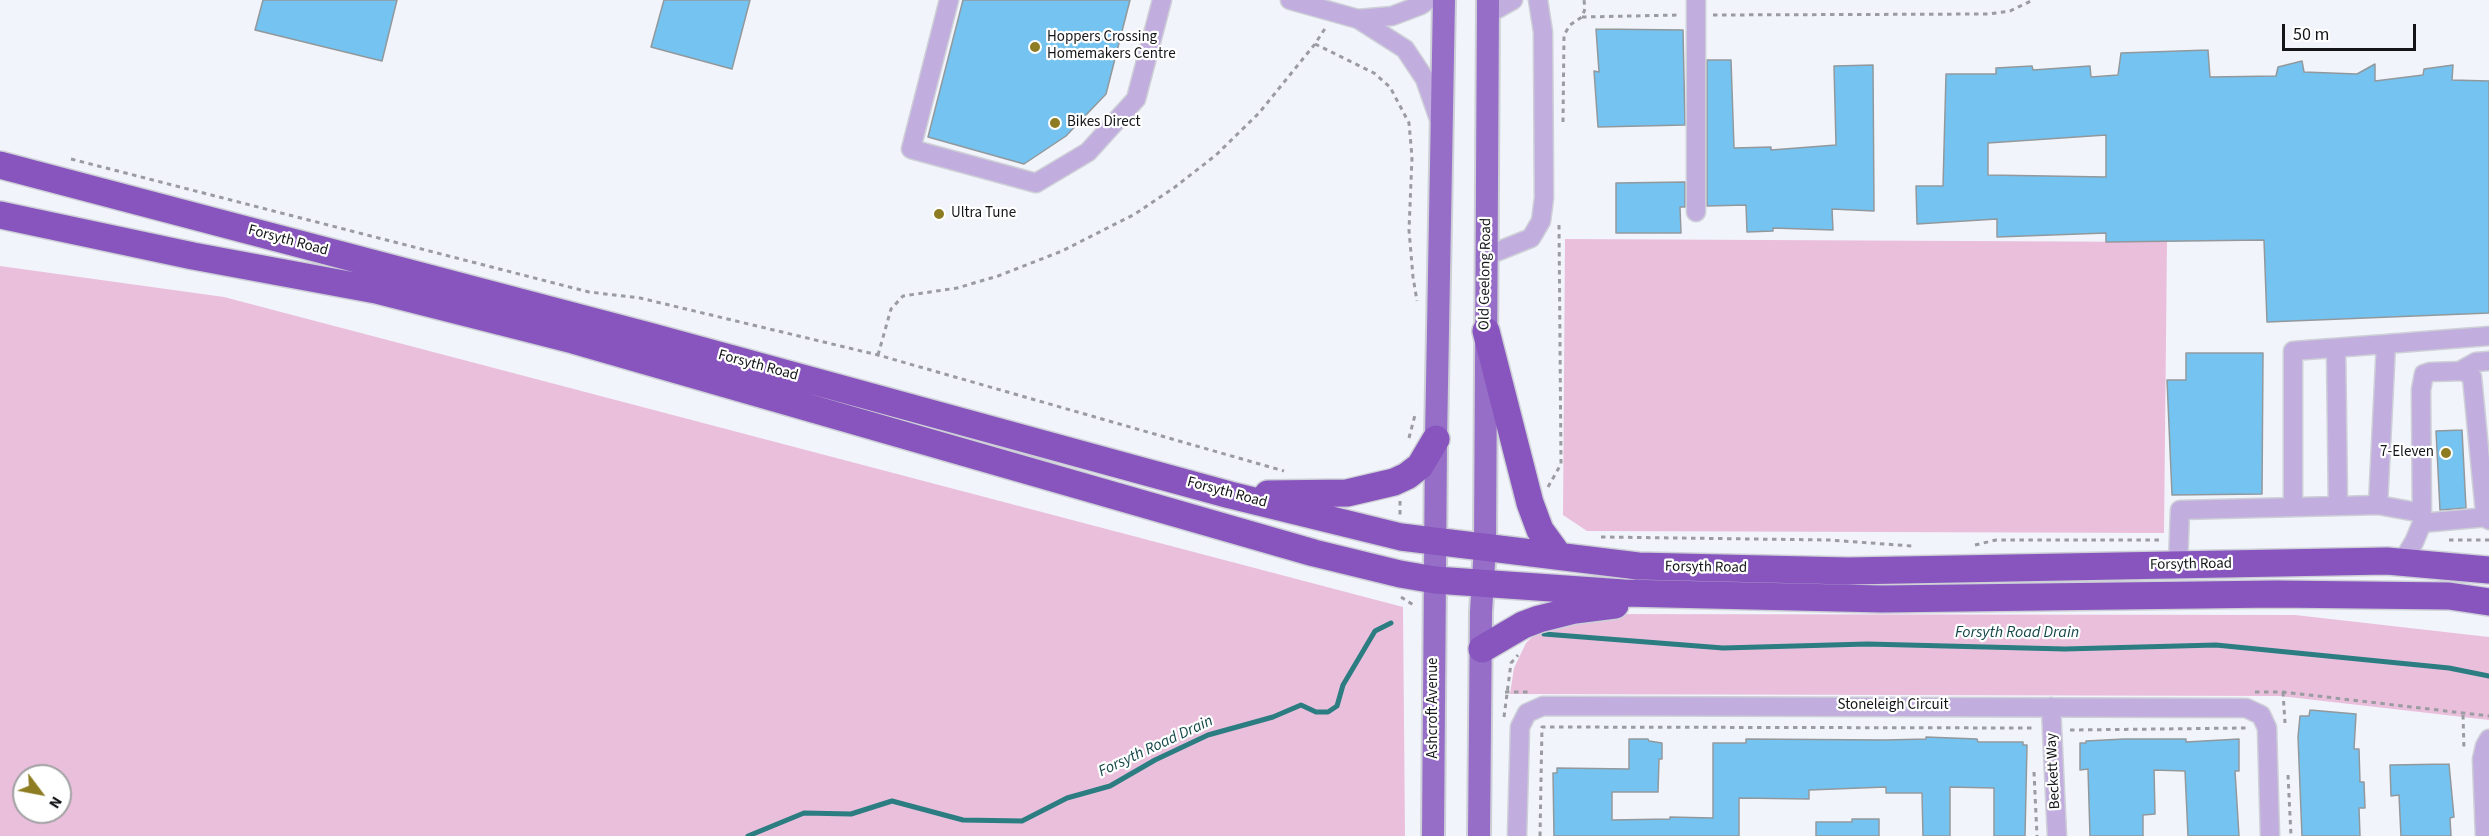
<!DOCTYPE html>
<html>
<head>
<meta charset="utf-8">
<style>
  body { margin:0 }
  #map { position:relative; width:2489px; height:836px; overflow:hidden; background:#f2f4fb; font-family:"Source Sans 3",sans-serif }
  canvas { display:block }
  .north { position:absolute; left:12px; top:764px; width:60px; height:60px; box-sizing:border-box; background:#fff; border:2px solid #a1a1a3; border-radius:50%; rotate:122deg; font-size:16px; font-weight:700; line-height:24px; text-align:center; color:#141518 }
  .north::after { content:''; display:block; margin:auto; width:21px; height:27px; background:#8d7c21; clip-path:polygon(50% 0,100% 100%,50% 72%,0 100%) }
  .scale { position:absolute; left:2282px; top:24px; width:134px; height:27px; box-sizing:border-box; border:3px solid #141518; border-top:0; padding-left:8px; font-size:18px; line-height:21px; white-space:nowrap; color:#141518; -webkit-text-stroke:4px #fff; paint-order:stroke }
</style>
</head>
<body>
<div id="map">
<canvas width="2489" height="836"></canvas>
<div class="north">N</div>
<div class="scale">50 m</div>
</div>
<script>
const g = document.querySelector('canvas').getContext('2d');
g.lineJoin = 'round';
function paint(path, color) { g.fillStyle = color; g.fill(path, 'evenodd'); }
const poly = rows => new Path2D(rows.map(r => 'M' + r).join(''));
function trace(path, color, width, dash) { g.strokeStyle = color; g.lineWidth = width; g.lineCap = dash ? 'butt' : 'round'; g.setLineDash(dash || []); g.stroke(path); }
function label(font, color, halo, rows, align = 'center') {
  g.font = font + ' "Source Sans 3",sans-serif'; g.lineWidth = 4.5; g.setLineDash([]); g.textBaseline = 'middle'; g.strokeStyle = halo; g.fillStyle = color; for (const [text, x, y, turn = 0] of rows) {
    g.save(); g.translate(x, y); g.rotate((+turn || 0) * Math.PI / 180); g.textAlign = isNaN(turn) ? turn : align; if (halo) g.strokeText(text, 0, 0); g.fillText(text, 0, 0); g.restore();
  }
}
paint(poly([
  [1565,239,2167,242,2164,533,1587,531,1563,515],
  [0,266,224,297,1403,607,1405,836,0,836],
  [24,776,60,776,60,812,24,812],
  [1578,614,2295,615,2489,637,2489,720,2280,696,1510,694,1514,668,1526,643,1538,631]
]), '#eabfdc');
trace(poly([
  [1544,634,1723,648,1867,644,2065,649,2216,645,2449,668,2489,676],
  [748,836,804,813,851,814,892,801,963,820,1022,821,1067,798,1110,786,1155,760,1208,735,1273,717,1301,705,1316,712,1328,712,1337,706,1343,685,1375,631,1391,623]
]), '#2b7d82', 5);
const building = poly([
  [263,0,397,0,382,61,255,30,263,0],
  [664,0,750,0,732,69,651,47,664,0],
  [963,0,1130,0,1106,94,1066,136,1024,164,928,137,963,0],
  [1596,29,1683,30,1685,125,1598,127,1594,71,1599,72,1596,29],
  [2208,50,2210,77,2276,76,2278,67,2302,61,2304,72,2357,74,2375,64,2375,81,2423,75,2424,69,2453,65,2452,80,2489,81,2489,313,2267,322,2264,240,2106,242,2106,233,1997,237,1997,219,1917,224,1916,186,1943,186,1946,74,1996,74,1996,68,2032,66,2033,70,2090,66,2091,77,2118,75,2121,53,2208,50],
  [2106,135,2106,177,1988,175,1988,143,2106,135],
  [1707,60,1731,60,1734,148,1771,147,1771,150,1836,145,1834,66,1873,65,1874,211,1832,209,1833,230,1773,228,1773,231,1747,232,1746,205,1707,206,1707,60],
  [1685,182,1685,207,1680,207,1681,233,1616,233,1616,183,1685,182],
  [2186,353,2263,353,2262,494,2172,495,2167,380,2186,380,2186,353],
  [2462,430,2466,508,2440,510,2436,431,2462,430],
  [2310,710,2356,714,2354,749,2359,749,2360,782,2364,782,2365,808,2359,808,2360,836,2302,836,2298,737,2300,716,2309,716,2310,710],
  [1926,737,1977,739,1978,742,2023,742,2023,745,2027,745,2025,836,1994,836,1994,788,1950,787,1950,836,1923,836,1922,793,1886,793,1886,787,1809,790,1809,799,1739,798,1739,836,1554,836,1553,773,1557,773,1557,768,1629,769,1629,739,1648,739,1649,741,1662,743,1662,759,1659,759,1658,792,1612,792,1612,820,1670,819,1670,817,1713,818,1713,743,1746,743,1746,739,1886,740,1926,739,1926,737],
  [2124,739,2186,739,2186,742,2239,739,2239,771,2235,771,2239,836,2188,836,2185,771,2154,770,2155,814,2143,815,2143,836,2090,836,2088,769,2080,770,2080,743,2086,743,2086,741,2124,739],
  [2449,764,2454,817,2450,818,2451,836,2401,836,2399,795,2391,796,2390,765,2449,764],
  [1852,819,1879,819,1879,836,1816,836,1816,822,1852,822,1852,819]
]);
paint(building, '#74c3f0');
trace(building, '#92999d', 1.5);
const minor = poly([
  [949,0,911,149,1036,183,1088,152,1136,99,1162,0],
  [1290,0,1358,19,1405,49,1425,79,1439,119],
  [1696,0,1696,212],
  [1488,14,1513,0],
  [1358,19,1392,16,1421,5,1428,0],
  [1486,256,1531,238,1541,221,1544,198,1543,32,1538,0],
  [2386,344,2489,336],
  [2336,348,2338,506],
  [2460,371,2476,362,2489,361],
  [2378,505,2422,513],
  [2422,523,2487,517],
  [2402,562,2414,542,2422,523,2421,390,2424,374,2430,372,2464,371,2472,377,2485,512,2489,520],
  [2178,565,2180,510,2378,505,2386,344,2293,351,2293,507],
  [2051,707,2057,836],
  [1517,836,1520,727,1527,713,1543,706,2246,708,2261,715,2267,728,2270,836],
  [2485,836,2482,759,2485,746,2489,739]
]);
const major = poly([
  [1433,836,1436,439,1444,0],
  [1479,836,1481,612,1485,547,1488,0]
]);
const highway = poly([
  [0,165,649,336,1230,495,1401,537,1638,566,1848,571,2387,561,2489,570],
  [0,215,193,256,376,290,573,340,1314,553,1400,574,1435,580,1624,593,1882,599,2276,594,2449,596,2489,602],
  [1486,331,1530,503,1540,530,1559,556],
  [1268,494,1347,493,1394,482,1407,476,1420,466,1436,439],
  [1482,649,1523,625,1539,619,1575,610,1615,605]
]);
trace(minor, '#ced0d7', 21);
trace(major, '#ced0d7', 26);
trace(highway, '#ced0d7', 30);
trace(poly([
  [1713,15,1989,14,2010,11,2033,0],
  [1582,17,1679,15],
  [1315,44,1374,73,1390,87,1409,123,1412,157,1409,230,1413,277,1417,301],
  [1563,122,1564,35,1570,25,1582,17,1585,9,1584,0],
  [71,159,589,292,640,298,878,355,1284,471],
  [878,355,891,309,903,296,957,288,998,276,1062,251,1135,214,1175,187,1216,155,1259,113,1315,44,1326,27],
  [1409,438,1415,415],
  [1548,487,1561,464,1559,224],
  [1400,501,1400,516],
  [1601,537,1829,540,1912,546],
  [2449,540,2489,540],
  [1975,545,1996,540,2163,540],
  [1401,597,1415,606],
  [1505,692,1529,692],
  [2255,692,2283,692,2489,716],
  [2283,692,2285,723],
  [2463,715,2464,750],
  [1504,717,1511,663,1518,655],
  [2070,730,2247,728],
  [2034,772,2037,836],
  [2288,775,2291,836],
  [1540,836,1542,727,2033,728]
]), '#9b9ca2', 3, [4.5, 4.5]);
trace(minor, '#c1adde', 18);
trace(major, '#966ec7', 22);
trace(highway, '#8755bd', 27);
for (const [x, y, r, color] of [
  [1035,47,6,"#8d7c21"],
  [1055,123,6,"#8d7c21"],
  [939,214,6,"#8d7c21"],
  [2446,453,6,"#8d7c21"]
]) { const dot = new Path2D(); dot.arc(x, y, r, 0, 2 * Math.PI); g.fillStyle = color; g.fill(dot); trace(dot, '#fff', 2); }
label('15px', '#141518', '#fff', [
  ["Hoppers Crossing",1047,38],
  ["Homemakers Centre",1047,55],
  ["Bikes Direct",1067,123],
  ["Ultra Tune",951,214],
  ["7-Eleven",2434,453,"right"]
], 'left');
label('15px', '#141518', '#fff', [
  ["Forsyth Road",288,241,15],
  ["Old Geelong Road",1486,274,-89],
  ["Forsyth Road",758,366,15],
  ["Forsyth Road",1227,493,15],
  ["Forsyth Road",2191,565,-1],
  ["Forsyth Road",1706,568,1],
  ["Stoneleigh Circuit",1893,706],
  ["Ashcroft Avenue",1434,708,-90],
  ["Beckett Way",2054,771,-93]
]);
label('italic 16px', '#144749', '#fff', [
  ["Forsyth Road Drain",2017,633],
  ["Forsyth Road Drain",1156,747,-25]
]);
</script>
</body>
</html>
